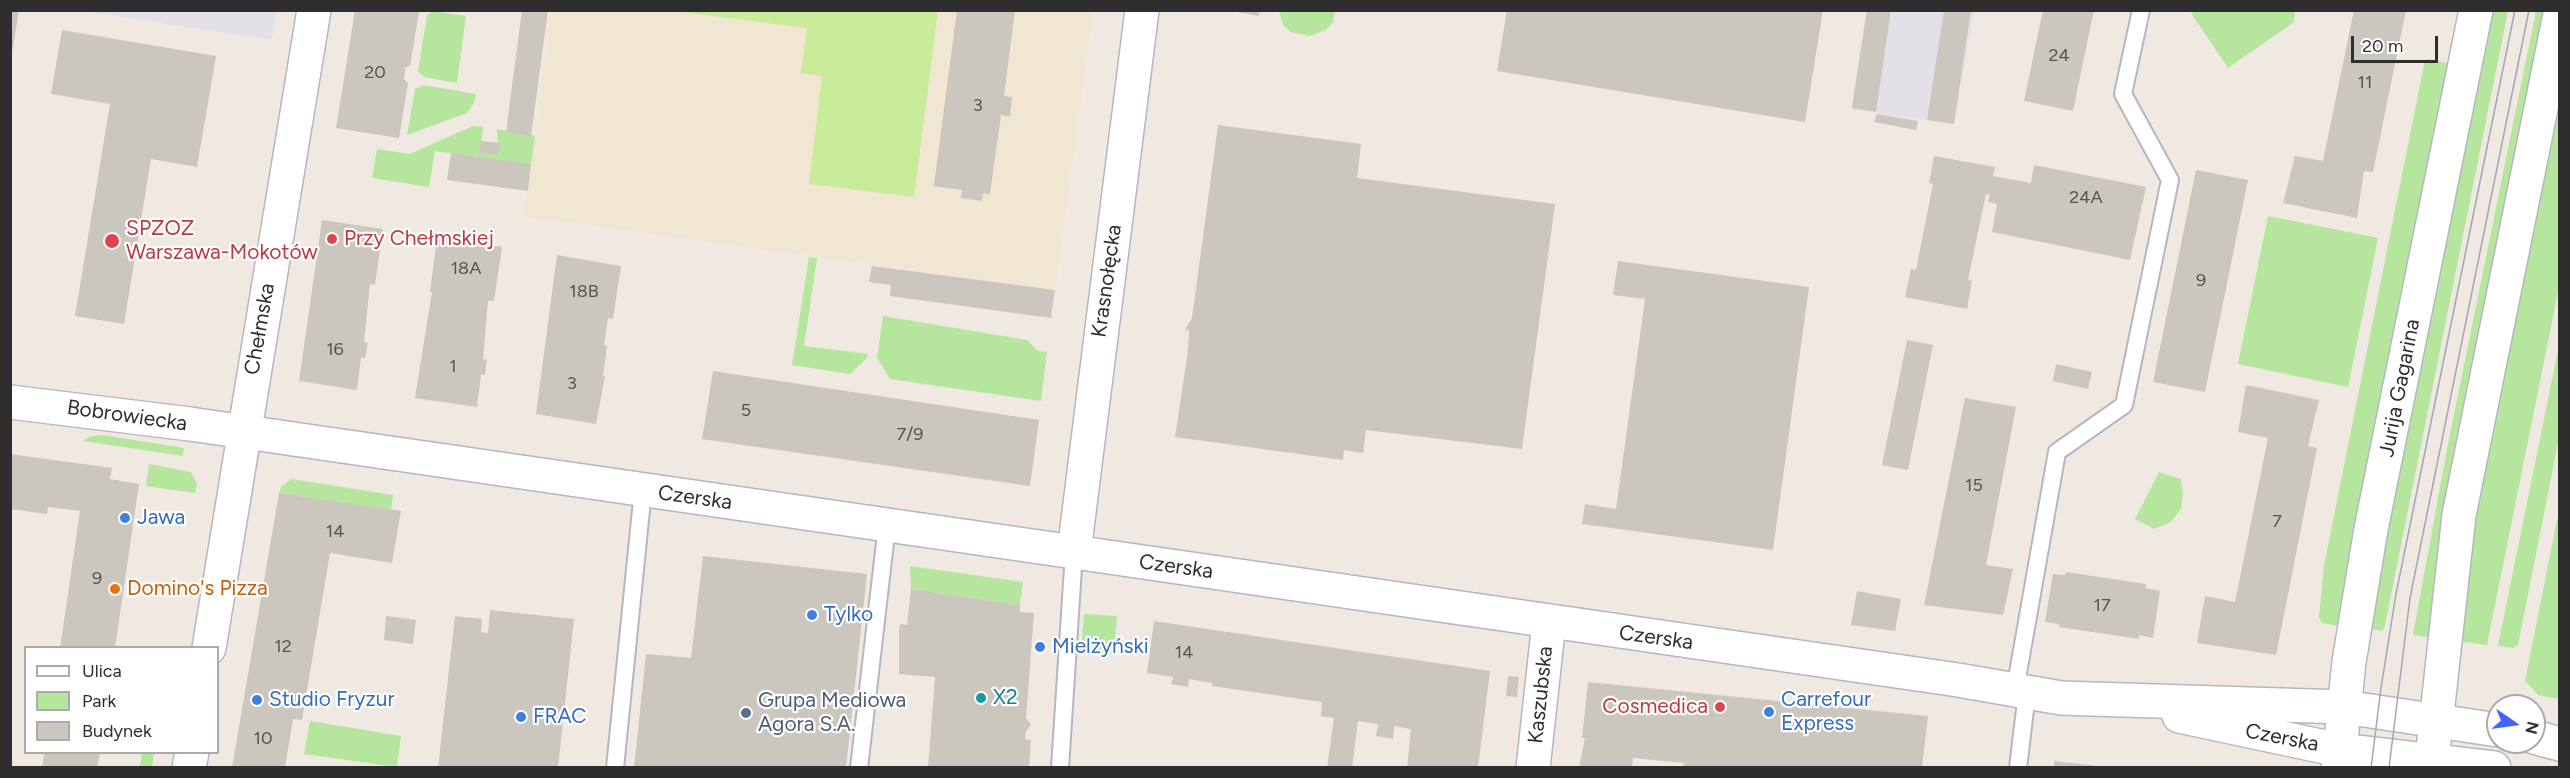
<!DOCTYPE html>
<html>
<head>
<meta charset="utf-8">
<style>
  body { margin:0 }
  #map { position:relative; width:2570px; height:778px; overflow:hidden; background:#efe9e1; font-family:Figtree,sans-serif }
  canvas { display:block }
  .frame { position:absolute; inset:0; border:12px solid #2e2e2e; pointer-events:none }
  .legend { position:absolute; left:24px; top:646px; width:195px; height:108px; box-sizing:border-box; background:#fff; border:2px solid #ababab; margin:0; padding:8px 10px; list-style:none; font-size:18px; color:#2e2e2e }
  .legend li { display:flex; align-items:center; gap:12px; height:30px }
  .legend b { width:30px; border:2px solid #ababab }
  .north { position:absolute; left:2486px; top:694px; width:60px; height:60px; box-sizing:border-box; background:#fff; border:2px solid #ababab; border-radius:50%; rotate:103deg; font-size:16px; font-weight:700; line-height:24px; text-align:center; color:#2e2e2e }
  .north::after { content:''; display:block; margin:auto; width:21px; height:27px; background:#4264fb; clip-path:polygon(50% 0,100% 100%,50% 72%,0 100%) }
  .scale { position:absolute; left:2351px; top:36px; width:87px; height:27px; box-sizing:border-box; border:3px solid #2e2e2e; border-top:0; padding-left:8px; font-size:18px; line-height:21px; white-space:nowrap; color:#2e2e2e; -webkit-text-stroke:4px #fff; paint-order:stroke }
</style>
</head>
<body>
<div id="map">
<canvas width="2570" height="778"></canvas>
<div class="frame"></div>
<ul class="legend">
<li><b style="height:8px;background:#fff"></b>Ulica</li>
<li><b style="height:16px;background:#b6e59e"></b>Park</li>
<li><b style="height:16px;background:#cbc7bf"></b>Budynek</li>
</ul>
<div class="north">N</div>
<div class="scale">20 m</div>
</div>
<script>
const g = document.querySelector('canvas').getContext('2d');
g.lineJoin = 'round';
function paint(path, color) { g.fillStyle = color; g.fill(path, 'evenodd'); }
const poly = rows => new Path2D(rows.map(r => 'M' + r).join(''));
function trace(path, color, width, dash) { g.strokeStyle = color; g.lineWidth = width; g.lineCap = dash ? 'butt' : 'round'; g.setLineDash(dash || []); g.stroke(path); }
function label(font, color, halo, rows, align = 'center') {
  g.font = font + ' Figtree,sans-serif'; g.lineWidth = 4.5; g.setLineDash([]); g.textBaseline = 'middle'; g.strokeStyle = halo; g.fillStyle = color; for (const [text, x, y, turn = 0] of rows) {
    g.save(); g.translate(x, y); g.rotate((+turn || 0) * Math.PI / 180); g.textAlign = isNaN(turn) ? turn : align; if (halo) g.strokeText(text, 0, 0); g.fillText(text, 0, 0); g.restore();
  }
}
paint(poly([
  [83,11,277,10,277,11,272,40],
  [1866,11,1974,11,1954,124,1851,109]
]), '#e3e1e8');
paint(poly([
  [551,11,1093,11,1055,290,524,216]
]), '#f0e6d1');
paint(poly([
  [1335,10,1333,22,1326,30,1310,36,1291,32,1283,25,1279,11],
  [433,11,466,16,457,83,424,77,418,71,427,15],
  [2195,11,2195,10,2295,11,2294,22,2228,68,2191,13],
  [2493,11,2508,11,2385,625,2383,631,2371,629,2400,467],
  [2536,11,2543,11,2452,465,2428,637,2413,635,2448,444],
  [2429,59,2450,64,2340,626,2322,623,2319,618,2324,566,2425,60],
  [423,85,476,94,474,103,467,113,407,135,415,89],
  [2557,101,2559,101,2559,287,2487,645,2459,641,2475,519],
  [473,126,483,127,480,153,498,155,497,129,535,136,531,164,435,151,429,187,372,178,377,149,410,154],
  [2268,216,2378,238,2348,387,2238,364],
  [809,257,817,258,804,346,868,354,867,358,850,374,792,365],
  [883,316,1027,340,1038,351,1047,352,1041,401,890,379,877,358],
  [2559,345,2559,438,2518,645,2513,648,2498,646],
  [103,435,184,448,183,456,83,441,91,436],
  [149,464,191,472,197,484,195,493,146,486],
  [2159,472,2181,479,2183,493,2181,509,2171,522,2154,529,2135,519],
  [291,479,393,495,391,510,279,493,281,487],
  [2559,510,2560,699,2559,699,2538,695,2525,681],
  [910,566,1023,582,1020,605,911,589],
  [1084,614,1117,616,1114,654,1081,651],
  [310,721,401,736,397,767,304,754],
  [142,753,154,753,152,767,140,767]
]), '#b6e59e');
paint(poly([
  [674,11,938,11,914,197,809,184,822,76,801,73,807,28]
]), '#c9ec9a');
paint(poly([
  [10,10,19,10,12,53,10,53],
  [355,10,419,12,410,66,405,68,404,79,408,83,399,138,336,128],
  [522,10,548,10,531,136,506,132],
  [957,10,1015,10,1004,96,1012,97,1010,117,1001,115,990,194,983,193,982,201,961,198,962,190,932,186,934,185],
  [1226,10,1259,10,1259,16],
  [1507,10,1823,10,1805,122,1497,71],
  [1867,10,1891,10,1876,112,1852,108],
  [1944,10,1971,10,1954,124,1927,120],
  [2043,10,2094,10,2073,111,2024,101],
  [2354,10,2406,10,2373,172,2364,171,2357,218,2283,203,2295,156,2323,161],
  [62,30,216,56,197,167,151,159,124,324,75,316,110,104,51,94],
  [1877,114,1918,121,1916,130,1874,122],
  [1218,125,1361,144,1357,178,1555,204,1522,449,1366,430,1363,453,1344,450,1343,460,1175,437,1188,351,1189,330,1185,330,1192,318],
  [481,141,500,143,498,155,479,153],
  [451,153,531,164,528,191,447,180],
  [1934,156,1995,167,1993,176,2031,183,2034,165,2146,187,2130,260,1992,232,1997,204,1988,202,1990,195,1986,194,1968,280,1972,281,1967,309,1905,297,1911,269,1916,270,1933,184,1929,183],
  [2196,170,2248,180,2205,392,2153,382],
  [322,220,383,229,375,285,370,284,364,342,368,343,365,358,361,357,357,390,299,381],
  [437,237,502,247,494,301,488,301,483,359,487,360,485,375,481,375,477,407,415,398,432,292,430,292],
  [557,255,621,266,613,319,608,318,604,345,607,346,603,376,605,376,596,424,536,414],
  [1618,261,1809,287,1773,550,1582,524,1585,504,1616,509,1645,299,1613,295],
  [872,266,1055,290,1051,318,890,296,891,285,869,282],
  [1907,340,1933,345,1908,470,1882,465],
  [2056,364,2092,372,2088,389,2053,381],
  [713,371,1039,420,1030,486,702,439],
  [2246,385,2319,400,2308,446,2317,448,2276,655,2197,643,2205,596,2235,602,2268,438,2238,432],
  [1965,398,2016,407,1986,565,2013,569,2003,615,1924,605],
  [10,454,112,468,110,479,139,484,115,648,60,648,80,511,48,507,47,514,10,509],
  [279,493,401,511,392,563,330,553,302,720,293,719,285,768,232,768],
  [703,556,867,574,846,768,634,768,646,654,691,658],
  [2066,572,2146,584,2146,588,2160,591,2153,638,2139,635,2139,639,2059,627,2059,624,2045,622,2053,574,2065,575],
  [911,589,1020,605,1020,612,1034,613,1026,718,1031,725,1026,731,1025,739,1031,740,1029,768,928,768,935,677,899,674,899,631,900,624,907,625],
  [1857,591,1901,599,1895,631,1851,625],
  [490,610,574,619,558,768,438,768,455,616,482,619,481,632,488,633],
  [386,616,416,620,413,644,384,640],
  [1154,621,1490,671,1478,768,1407,768,1411,729,1394,726,1393,739,1376,736,1378,724,1358,721,1352,768,1327,768,1334,718,1321,716,1322,702,1212,686,1212,683,1189,679,1188,687,1171,684,1173,677,1147,673],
  [1508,676,1519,677,1517,697,1506,696],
  [1588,682,1928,716,1922,768,1683,768,1684,763,1633,758,1632,768,1579,768,1585,738,1582,738],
  [44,753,100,753,97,768,42,768],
  [2054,761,2098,766,2098,768,2054,768]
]), '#cbc7bf');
const lane = poly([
  [2015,690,2057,452,2124,405,2170,180,2123,94,2141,10],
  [615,768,643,490],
  [859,768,887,525],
  [1060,768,1074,552],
  [2018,768,2027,693]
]);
const street = poly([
  [10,402,190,424,1958,680,2061,698,2344,707,2498,730],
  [1074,552,1142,10],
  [2179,716,2339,750,2494,768],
  [2534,737,2560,744],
  [1533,768,1549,622]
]);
const secondary = poly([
  [209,648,314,10],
  [189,768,192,752],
  [2338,768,2349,662,2371,529,2476,10],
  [2431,768,2459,515,2560,14]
]);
trace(lane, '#b4b7c1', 20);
trace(street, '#b4b7c1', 36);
trace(secondary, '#b4b7c1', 36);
trace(lane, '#fff', 16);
trace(street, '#fff', 33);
trace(secondary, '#fff', 33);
trace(poly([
  [2371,768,2381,688,2396,594,2515,10],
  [2389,768,2410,598,2529,10]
]), '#a3a6b8', 1.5);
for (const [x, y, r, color] of [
  [332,239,6,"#e0444e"],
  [112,241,8,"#e0444e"],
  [125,518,6,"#3f7fe0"],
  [115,589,6,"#e8710a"],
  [812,615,6,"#3f7fe0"],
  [1040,647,6,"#3f7fe0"],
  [981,698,6,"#0f9aa8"],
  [257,700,6,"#3f7fe0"],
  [1720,707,6,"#e0444e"],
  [1769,712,6,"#3f7fe0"],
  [746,713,6,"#5c6f8a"],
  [521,717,6,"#3f7fe0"]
]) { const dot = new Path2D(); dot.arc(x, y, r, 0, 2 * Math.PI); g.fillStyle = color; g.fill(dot); trace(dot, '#fff', 2); }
label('18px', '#555452', null, [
  ["24",2059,56],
  ["20",375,73],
  ["11",2365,83],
  ["3",978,106],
  ["24A",2086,198],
  ["18A",466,269],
  ["9",2201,281],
  ["18B",584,292],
  ["16",335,350],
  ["1",453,367],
  ["3",572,384],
  ["5",746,411],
  ["7/9",910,435],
  ["15",1974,486],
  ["7",2277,522],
  ["14",335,532],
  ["9",97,579],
  ["17",2102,606],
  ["12",283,647],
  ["14",1184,653],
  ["10",263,739]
]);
label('21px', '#be3a42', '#fff', [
  ["SPZOZ",126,229],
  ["Warszawa-Mokotów",126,253],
  ["Przy Chełmskiej",344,239],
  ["Cosmedica",1708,707,"right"]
], 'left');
label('21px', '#2e2e2e', '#fff', [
  ["Krasnołęcka",1107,281,-82],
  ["Chełmska",260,329,-80],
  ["Jurija Gagarina",2400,388,-79],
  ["Bobrowiecka",127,416,8],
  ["Czerska",695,498,8],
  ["Czerska",1176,567,8],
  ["Czerska",1656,638,8],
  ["Kaszubska",1541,695,-84],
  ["Czerska",2282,738,11]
]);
label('21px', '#366cbe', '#fff', [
  ["Jawa",137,518],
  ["Tylko",824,615],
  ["Mielżyński",1052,647],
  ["Studio Fryzur",269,700],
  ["Carrefour",1781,700],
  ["Express",1781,724],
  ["FRAC",533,717]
], 'left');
label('21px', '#c56008', '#fff', [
  ["Domino's Pizza",127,589]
], 'left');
label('21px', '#0d838f', '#fff', [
  ["X2",993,698]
], 'left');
label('21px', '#4e5e75', '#fff', [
  ["Grupa Mediowa",758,701],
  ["Agora S.A.",758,725]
], 'left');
</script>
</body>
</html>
